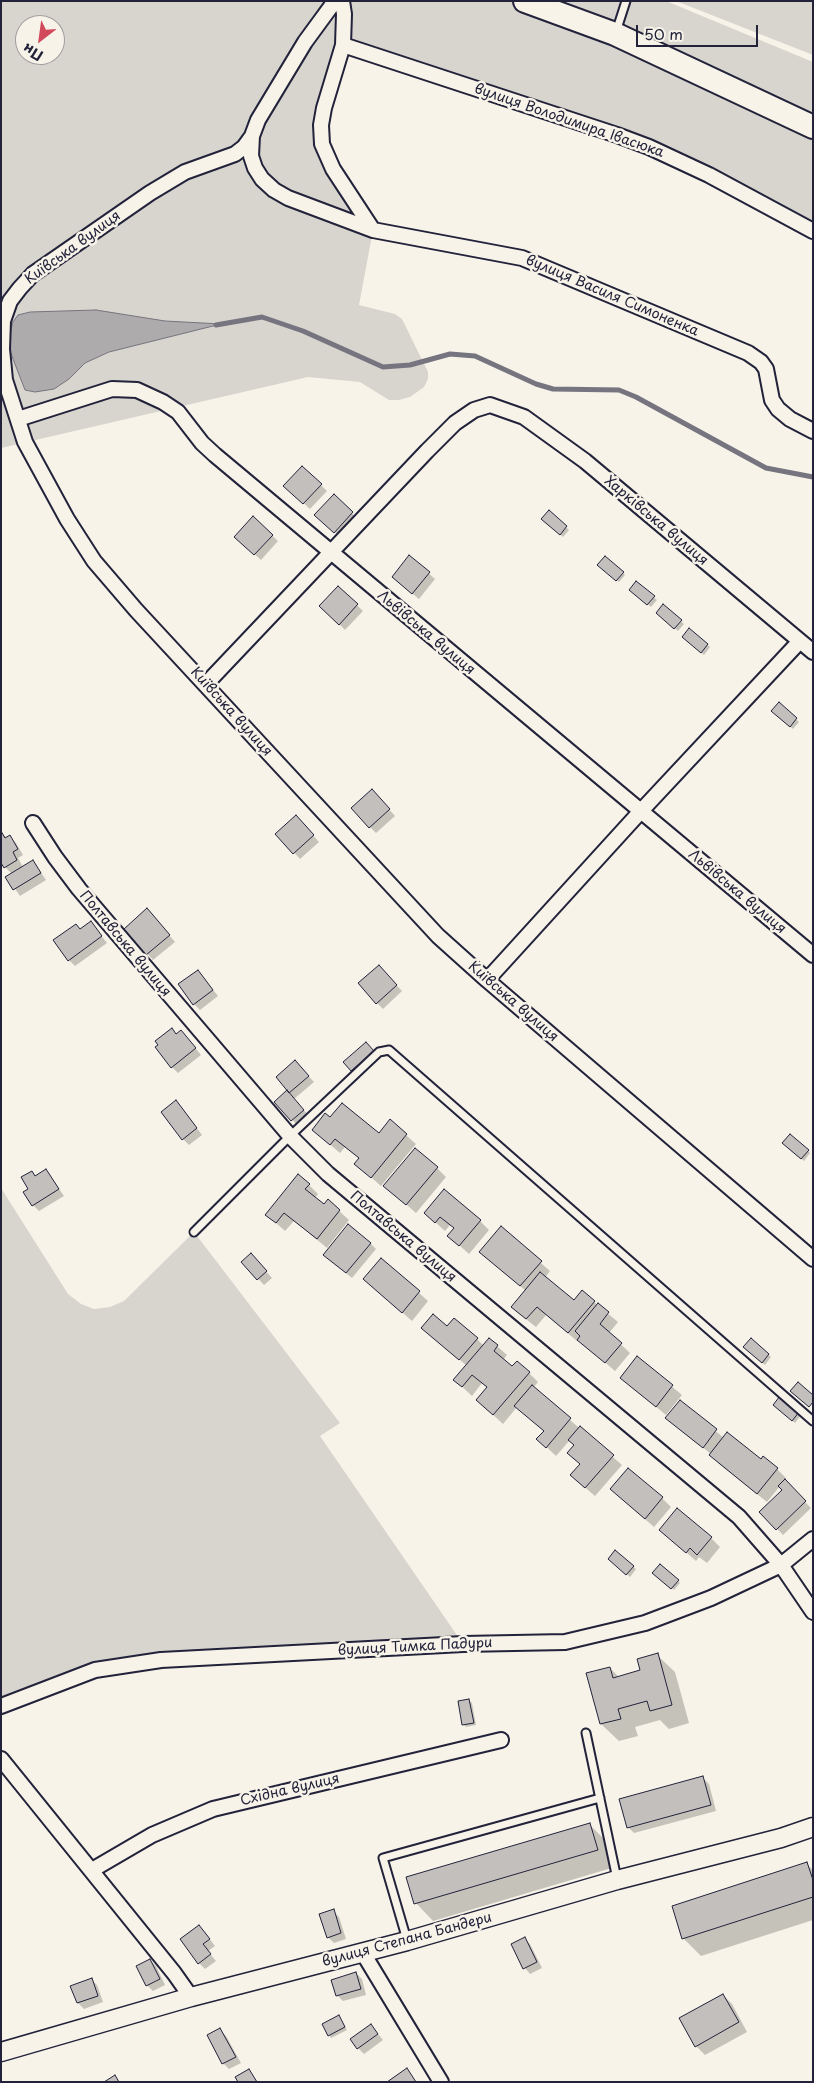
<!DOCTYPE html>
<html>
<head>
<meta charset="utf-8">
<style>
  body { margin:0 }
  #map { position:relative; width:814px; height:2083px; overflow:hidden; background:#f7f3e8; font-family:"Playpen Sans",sans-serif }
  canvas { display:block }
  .frame { position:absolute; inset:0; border:2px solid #22223b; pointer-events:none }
  .north { position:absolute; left:15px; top:15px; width:50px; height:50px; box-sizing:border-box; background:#f7f3e8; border:1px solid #a29fa3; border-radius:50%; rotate:210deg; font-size:14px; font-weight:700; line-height:20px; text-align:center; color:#22223b }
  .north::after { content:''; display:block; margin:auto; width:18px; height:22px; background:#d1495b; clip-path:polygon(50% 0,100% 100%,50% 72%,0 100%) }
  .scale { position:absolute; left:636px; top:25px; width:122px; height:22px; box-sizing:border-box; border:2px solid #22223b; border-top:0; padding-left:6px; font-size:15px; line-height:18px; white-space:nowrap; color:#22223b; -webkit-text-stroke:4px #f7f3e8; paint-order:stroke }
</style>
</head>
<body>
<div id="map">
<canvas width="814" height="2083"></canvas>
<div class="frame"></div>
<div class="north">Пн</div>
<div class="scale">50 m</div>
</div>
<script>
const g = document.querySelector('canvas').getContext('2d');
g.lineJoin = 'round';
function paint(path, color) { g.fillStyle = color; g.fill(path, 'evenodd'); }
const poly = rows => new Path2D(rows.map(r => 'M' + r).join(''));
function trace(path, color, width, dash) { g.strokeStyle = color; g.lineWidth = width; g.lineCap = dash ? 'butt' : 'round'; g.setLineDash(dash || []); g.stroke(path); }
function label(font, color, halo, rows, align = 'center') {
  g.font = font + ' "Playpen Sans",sans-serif'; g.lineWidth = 5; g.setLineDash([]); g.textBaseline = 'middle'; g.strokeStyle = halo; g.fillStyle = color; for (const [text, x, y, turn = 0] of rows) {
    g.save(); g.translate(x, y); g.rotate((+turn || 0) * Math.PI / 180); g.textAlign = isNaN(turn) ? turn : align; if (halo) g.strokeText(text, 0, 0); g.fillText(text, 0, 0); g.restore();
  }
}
paint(poly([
  [1,1,666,1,813,62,813,231,709,175,343,45,323,144,373,230,359,305,395,314,402,319,428,372,428,379,424,387,410,397,399,400,389,400,360,382,308,377,1,448],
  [25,25,55,25,55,55,25,55],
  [676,1,813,1,813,55],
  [1,1188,68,1294,81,1304,94,1309,110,1307,124,1301,194,1232,340,1423,320,1436,463,1644,119,1665,1,1706]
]), '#d8d5cf');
const water = poly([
  [96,310,165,321,221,324,109,352,85,363,69,379,54,389,35,392,25,390,10,351,10,333,13,322,18,315,30,312,96,310]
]);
paint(water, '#aeabad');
trace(water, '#76747f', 1);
paint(poly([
  [302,467,327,491,310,509,285,486],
  [334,496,358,519,341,538,316,514],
  [549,512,569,530,563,537,545,522],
  [253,518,278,541,261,560,236,537],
  [410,557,435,579,419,599,399,583],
  [605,558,625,575,619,582,602,568],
  [636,582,657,600,651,607,633,592],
  [338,587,363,611,345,630,321,606],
  [664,606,684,624,678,631,657,613],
  [690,630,710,647,704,655,686,640],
  [779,704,799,722,793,729,775,714],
  [378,797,395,816,376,833,370,827],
  [302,823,319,842,300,859,277,834],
  [1,832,7,838,10,837,16,843,23,855,18,858,23,867,33,861,46,880,20,896,7,877,12,874,5,867],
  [153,916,175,942,153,960,126,929],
  [91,923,107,943,75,966,69,960,81,930],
  [198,971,218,996,200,1010,194,1004],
  [385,973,402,991,383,1009,377,1003],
  [171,1029,177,1035,187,1038,201,1055,178,1073,172,1067],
  [372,1050,379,1058,358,1076,345,1062],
  [301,1068,314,1082,294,1099,309,1116,298,1126,276,1102,289,1090],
  [182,1108,202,1135,189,1145,183,1139],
  [331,1119,379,1135,390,1121,416,1144,381,1186,356,1164,360,1159,345,1147,340,1153,313,1130],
  [786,1146,808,1151,810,1153,804,1161],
  [437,1168,446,1177,416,1213,385,1186],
  [46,1170,64,1196,39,1211,33,1205,30,1190,32,1172,36,1177],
  [309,1185,318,1194,315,1198,324,1206,328,1201,349,1220,327,1248,294,1221,285,1231,267,1215],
  [425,1213,480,1221,489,1230,469,1254,449,1236,455,1229,450,1225,445,1231],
  [501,1228,550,1271,545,1278,574,1302,594,1302,618,1322,609,1333,630,1353,615,1371,579,1340,577,1341,546,1315,536,1327,522,1316,526,1291,490,1261],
  [370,1243,376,1249,352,1278,331,1261],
  [381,1259,428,1301,412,1321,364,1279],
  [257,1261,272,1278,264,1285,243,1262],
  [448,1327,477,1339,484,1346,489,1339,507,1355,503,1360,513,1368,529,1373,538,1382,533,1388,622,1465,595,1496,581,1484,581,1465,575,1446,570,1440,556,1456,538,1439,545,1432,517,1407,503,1424,477,1400,488,1388,482,1383,472,1396,455,1380,467,1366,422,1328],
  [751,1340,771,1357,765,1365,747,1350],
  [638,1358,682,1395,666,1415,621,1378],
  [781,1398,801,1415,795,1423,777,1408],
  [680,1401,724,1438,761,1461,763,1458,777,1469,786,1478,784,1481,811,1508,783,1535,761,1512,783,1490,780,1486,767,1502,719,1464,711,1454,673,1424],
  [611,1489,662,1498,671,1507,654,1527],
  [661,1530,711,1538,720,1547,707,1563,699,1557,696,1561],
  [615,1552,636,1569,630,1577,609,1559],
  [654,1573,678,1581,680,1583,674,1590],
  [657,1655,675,1672,689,1723,669,1729,660,1720,635,1727,638,1736,619,1741,601,1724,610,1668,619,1677,642,1671],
  [469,1700,472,1703,476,1725,466,1727,463,1724],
  [703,1778,709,1784,716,1811,634,1833,628,1827],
  [589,1824,607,1842,615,1867,433,1921,416,1903],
  [806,1864,813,1870,813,1920,701,1956,683,1938],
  [333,1911,339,1917,346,1939,334,1943,328,1937],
  [205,1933,215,1946,208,1951,216,1961,205,1969,199,1963],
  [524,1938,530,1944,542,1968,530,1974,525,1968],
  [150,1960,156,1966,165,1985,153,1991,147,1985],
  [356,1973,362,1979,366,1995,343,2001,337,1995],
  [91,1979,97,1985,103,2002,84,2009,78,2003,72,1986],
  [723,1995,732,2004,747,2032,705,2055,696,2046],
  [339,2017,347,2030,331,2038,329,2035],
  [371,2025,383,2040,364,2054,358,2048],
  [220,2030,226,2036,241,2063,229,2069,223,2063,208,2036]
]), '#0003');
trace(poly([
  [216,325,262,317,303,331,383,367,410,365,450,354,475,356,536,384,553,389,619,390,636,397,766,468,813,477]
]), '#76747f', 5);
const building = poly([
  [302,466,322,484,303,504,283,486,302,466],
  [334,494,353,512,334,533,314,515,334,494],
  [549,510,567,526,560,535,541,519,549,510],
  [253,516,273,535,254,555,234,537,253,516],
  [409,555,430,572,412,594,392,577,409,555],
  [605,556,624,572,616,581,597,565,605,556],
  [636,581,655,596,647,605,629,590,636,581],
  [338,586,358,604,339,625,319,606,338,586],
  [663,604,682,620,674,629,656,613,663,604],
  [689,628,708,644,701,653,682,637,689,628],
  [779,702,797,718,790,727,771,711,779,702],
  [372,789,390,809,369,828,351,808,372,789],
  [296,815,314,835,293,854,275,834,296,815],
  [1,831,5,838,10,835,18,849,13,852,17,860,4,868,1,863,1,831],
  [33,860,41,873,13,890,5,877,33,860],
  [147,908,170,935,146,955,124,929,147,908],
  [91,921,102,936,68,961,53,940,76,924,80,929,91,921],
  [379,965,397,985,376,1004,358,983,379,965],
  [198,970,213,990,193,1005,178,984,198,970],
  [172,1028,176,1034,181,1030,196,1048,171,1068,155,1047,158,1045,155,1041,172,1028],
  [366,1042,374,1051,351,1071,343,1062,366,1042],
  [295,1060,309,1076,289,1093,276,1077,295,1060],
  [287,1090,304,1110,291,1121,274,1102,287,1090],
  [176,1100,197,1128,182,1140,161,1112,176,1100],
  [342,1103,379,1133,390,1119,407,1134,371,1178,354,1164,359,1158,335,1139,330,1145,312,1130,325,1113,330,1117,342,1103],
  [790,1134,809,1150,801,1159,782,1143,790,1134],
  [415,1148,438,1167,406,1205,383,1186,415,1148],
  [46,1169,59,1189,32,1206,23,1192,28,1189,21,1177,32,1171,35,1176,46,1169],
  [298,1174,310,1184,305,1189,324,1204,328,1199,340,1210,317,1239,284,1213,276,1223,265,1215,298,1174],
  [444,1189,481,1220,459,1246,447,1236,454,1228,440,1217,435,1223,424,1213,444,1189],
  [348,1224,371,1243,346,1273,323,1255,348,1224],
  [501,1226,542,1261,520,1286,479,1252,501,1226],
  [251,1253,267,1271,257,1280,241,1262,251,1253],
  [381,1258,420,1291,402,1313,363,1279,381,1258],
  [540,1272,574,1300,582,1290,595,1301,568,1333,537,1307,526,1319,511,1307,540,1272],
  [598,1303,609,1312,600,1324,622,1343,605,1363,577,1340,580,1336,575,1331,598,1303],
  [433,1314,447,1326,454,1318,478,1338,459,1360,421,1328,433,1314],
  [489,1338,498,1345,494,1351,512,1366,517,1361,530,1372,493,1415,476,1400,487,1387,472,1375,462,1387,453,1380,489,1338],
  [751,1338,769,1354,762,1363,743,1347,751,1338],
  [637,1356,673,1385,656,1407,620,1378,637,1356],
  [798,1382,813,1395,813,1402,809,1407,790,1391,798,1382],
  [532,1385,571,1418,546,1448,536,1439,544,1431,514,1406,532,1385],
  [780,1396,799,1412,792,1421,773,1405,780,1396],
  [680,1400,717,1429,703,1448,665,1418,680,1400],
  [580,1426,614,1455,585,1488,570,1475,580,1464,567,1453,574,1445,568,1440,580,1426],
  [727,1432,761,1459,763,1456,778,1468,757,1494,709,1455,727,1432],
  [628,1468,663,1497,645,1519,610,1489,628,1468],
  [785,1479,806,1501,776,1530,759,1512,782,1490,778,1486,785,1479],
  [677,1508,712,1537,697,1555,690,1548,686,1553,659,1530,677,1508],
  [615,1550,634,1566,626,1575,608,1559,615,1550],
  [660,1564,679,1580,671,1589,652,1573,660,1564],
  [658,1653,672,1705,650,1711,647,1701,618,1709,621,1719,600,1724,586,1673,610,1667,613,1678,640,1670,637,1659,658,1653],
  [469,1699,474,1723,462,1725,458,1701,469,1699],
  [703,1776,711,1805,627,1828,619,1799,703,1776],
  [590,1823,598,1850,414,1904,406,1877,590,1823],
  [807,1862,813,1880,813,1897,682,1939,672,1906,807,1862],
  [334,1909,341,1933,327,1938,319,1914,334,1909],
  [199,1925,210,1939,203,1944,211,1954,198,1964,180,1939,199,1925],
  [525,1937,537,1962,523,1969,511,1944,525,1937],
  [150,1959,160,1979,146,1986,136,1966,150,1959],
  [356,1972,361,1989,336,1996,331,1980,356,1972],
  [92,1978,98,1996,77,2003,70,1986,92,1978],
  [723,1994,739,2022,695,2047,679,2018,723,1994],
  [339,2015,345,2027,328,2036,322,2024,339,2015],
  [371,2024,378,2034,357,2049,350,2039,371,2024],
  [220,2028,236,2057,222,2064,207,2035,220,2028],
  [407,2068,416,2082,387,2082,407,2068],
  [249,2069,257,2082,238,2082,235,2077,249,2069],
  [115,2075,119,2082,104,2082,115,2075]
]);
paint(building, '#c2bfbd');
trace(building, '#22223b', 1);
const service = poly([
  [616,32,626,1],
  [194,1232,290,1136,379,1052,389,1050,813,1421],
  [586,1733,617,1879],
  [407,1940,383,1858,600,1798]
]);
const minor = poly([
  [335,1,305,42,258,120,252,136,244,147,235,154,185,172,150,193,33,274,20,288,10,301,3,321,2,349,5,380,25,442,67,519,94,561,136,610,438,936,487,980,813,1259],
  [342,1,344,14,343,45,324,108,321,125,322,144,333,169,373,230,522,258,748,353,761,362,766,369,772,400,778,409,790,419,813,431],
  [343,45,617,135,649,147,709,175,813,231],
  [252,136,251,156,255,168,262,179,274,190,288,198,373,230],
  [18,419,112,389,137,390,163,402,178,412,202,443,215,455,813,955],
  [206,684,427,451,455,423,474,410,490,405,524,417,585,461,813,652],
  [33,823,55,857,79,889,290,1136,328,1174,739,1517,781,1565,813,1612],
  [487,980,641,811,800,641],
  [1,1706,95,1670,161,1660,463,1644,565,1642,645,1623,711,1598,781,1565,813,1539],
  [1,1759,174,1973,191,1997],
  [92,1870,152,1835,213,1809,501,1740],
  [363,1953,441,2082]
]);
const tertiary = poly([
  [1,2052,191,1997,407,1941,617,1880,781,1838,813,1827]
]);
const primary = poly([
  [525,1,615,34,813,127]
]);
trace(service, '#22223b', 11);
trace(minor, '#22223b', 18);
trace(tertiary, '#22223b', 21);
trace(primary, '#22223b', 26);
trace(service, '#f7f3e8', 7);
trace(minor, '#f7f3e8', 14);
trace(tertiary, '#f7f3e8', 18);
trace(primary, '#f7f3e8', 22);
label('14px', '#22223b', '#f7f3e8', [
  ["вулиця Володимира Івасюка",569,121,19],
  ["Київська вулиця",73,248,-36],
  ["вулиця Василя Симоненка",612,296,23],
  ["Харківська вулиця",656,521,40],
  ["Львівська вулиця",426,633,40],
  ["Київська вулиця",231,712,48],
  ["Львівська вулиця",737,892,40],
  ["Полтавська вулиця",125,944,50],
  ["Київська вулиця",513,1002,41],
  ["Полтавська вулиця",403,1237,40],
  ["вулиця Тимка Падури",415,1647,-3],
  ["Східна вулиця",290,1790,-13],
  ["вулиця Степана Бандери",407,1940,-15]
]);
</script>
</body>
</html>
